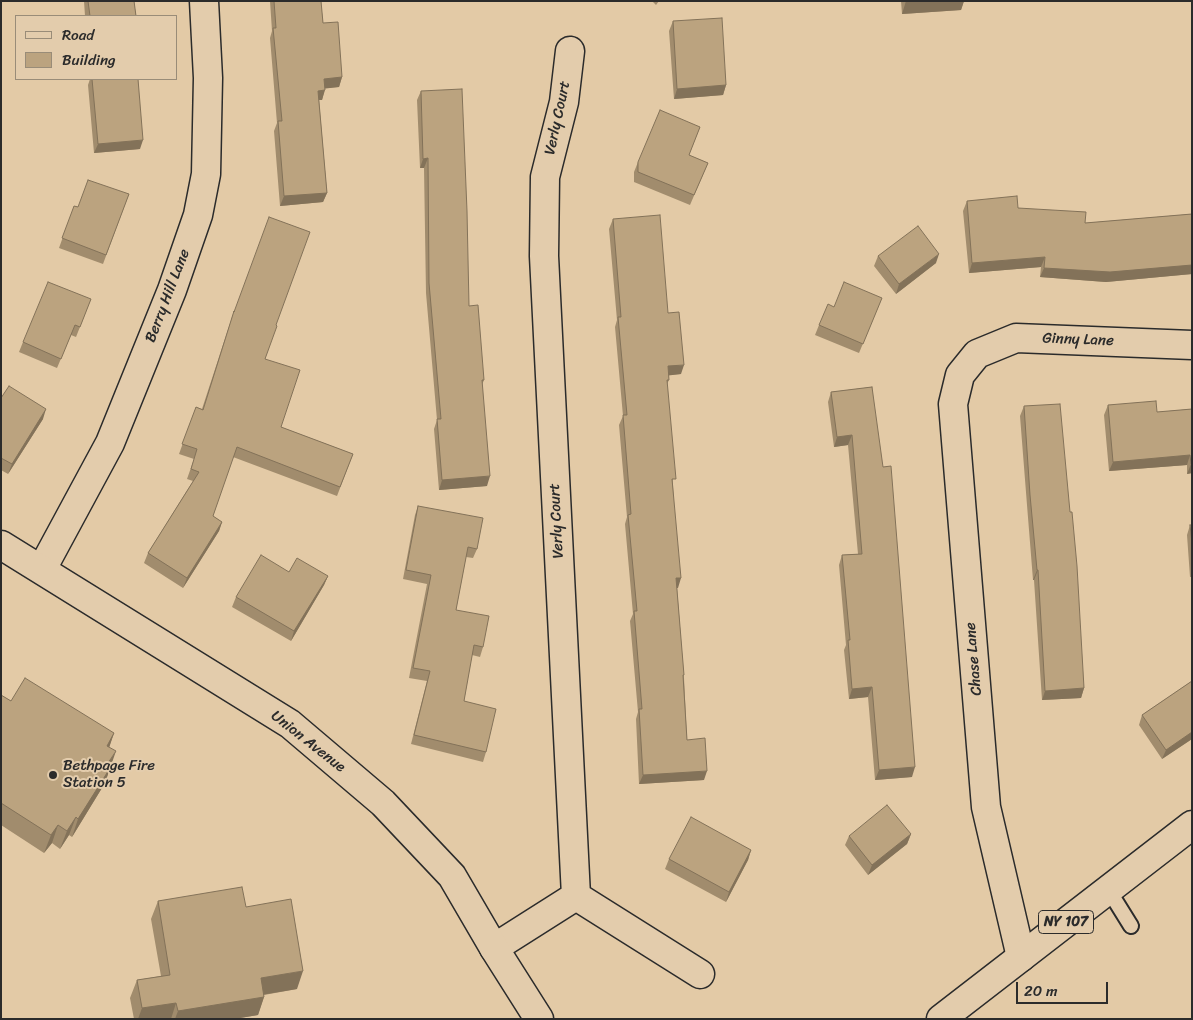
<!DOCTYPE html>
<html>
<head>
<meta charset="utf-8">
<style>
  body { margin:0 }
  #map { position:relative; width:1193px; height:1020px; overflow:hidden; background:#e3caa6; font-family:Sriracha,sans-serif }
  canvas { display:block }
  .frame { position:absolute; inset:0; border:2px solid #2b2b2b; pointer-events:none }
  .legend { position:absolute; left:15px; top:15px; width:162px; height:65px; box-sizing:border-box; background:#e3ccac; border:1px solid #998c78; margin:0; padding:6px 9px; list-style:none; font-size:15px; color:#2b2b2b }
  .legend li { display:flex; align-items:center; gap:10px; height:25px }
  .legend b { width:25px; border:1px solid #998c78 }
  .scale { position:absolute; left:1016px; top:982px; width:92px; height:22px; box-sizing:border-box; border:2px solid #2b2b2b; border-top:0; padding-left:6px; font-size:15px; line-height:18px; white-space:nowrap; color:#2b2b2b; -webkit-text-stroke:4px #e3ccac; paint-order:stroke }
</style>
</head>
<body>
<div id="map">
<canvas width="1193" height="1020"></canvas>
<div class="frame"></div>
<ul class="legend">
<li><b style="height:6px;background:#e3ccac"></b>Road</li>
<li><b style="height:14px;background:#bba37f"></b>Building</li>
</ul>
<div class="scale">20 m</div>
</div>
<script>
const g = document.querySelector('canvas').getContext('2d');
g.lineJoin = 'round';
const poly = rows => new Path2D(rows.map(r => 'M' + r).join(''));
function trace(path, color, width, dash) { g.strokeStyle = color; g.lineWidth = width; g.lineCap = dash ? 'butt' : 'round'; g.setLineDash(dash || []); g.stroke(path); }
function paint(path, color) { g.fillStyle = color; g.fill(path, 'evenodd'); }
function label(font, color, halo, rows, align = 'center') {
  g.font = font + ' Sriracha,sans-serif'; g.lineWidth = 4; g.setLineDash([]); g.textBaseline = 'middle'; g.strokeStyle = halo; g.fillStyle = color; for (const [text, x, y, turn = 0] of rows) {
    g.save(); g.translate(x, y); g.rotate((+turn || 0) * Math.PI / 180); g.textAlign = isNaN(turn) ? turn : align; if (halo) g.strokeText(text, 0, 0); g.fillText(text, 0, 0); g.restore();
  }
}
const service = poly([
  [1108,889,1131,926]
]);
const minor = poly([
  [42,569,110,443,172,290,198,215,206,174,208,78,204,1],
  [576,896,700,974],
  [494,948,576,896,544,256,545,177,564,102,570,51],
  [1021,957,986,807,953,404,960,375,977,354,1016,338,1192,345]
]);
const tertiary = poly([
  [1,545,290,724,383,803,452,876,494,948,539,1019]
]);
const primary = poly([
  [941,1019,1192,825]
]);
trace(service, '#2b2b2b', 18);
trace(minor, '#2b2b2b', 31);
trace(tertiary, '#2b2b2b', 31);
trace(primary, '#2b2b2b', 31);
trace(service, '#e3ccac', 14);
trace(minor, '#e3ccac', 28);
trace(tertiary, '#e3ccac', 28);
trace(primary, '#e3ccac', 28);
paint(poly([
  [84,1,134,1,136,16,85,16],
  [270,1,321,1,323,23,342,77,339,87,325,88,322,100,319,100,327,193,323,202,280,206,274,131,277,123,270,38,272,31],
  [652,1,659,1,656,5],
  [901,1,964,1,961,10,902,14],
  [673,21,726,85,723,95,674,99,669,31],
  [90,79,138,79,140,149,94,153,88,85],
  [421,91,469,306,484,380,482,385,487,486,439,490,434,429,437,420,426,293,424,168,420,168,417,100],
  [700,127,689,155,708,163,690,205,634,182,634,172,638,162],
  [129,194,103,264,59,248,74,206,78,207],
  [967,201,1018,208,1085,223,1192,214,1192,274,1106,282,1040,277,1041,267,969,273,963,211],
  [613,219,668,313,681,374,669,375,669,380,667,384,673,486,678,588,677,588,684,678,687,740,704,780,639,784,636,719,638,712,630,621,633,614,625,524,627,517,619,425,623,416,615,327,617,320,609,229],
  [878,256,936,263,896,294,874,266],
  [882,298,859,353,815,335,819,325],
  [91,299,76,337,71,335,57,368,19,352,23,342],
  [234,311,276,325,265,359,281,427,353,454,337,496,233,457,213,516,222,522,219,531,183,588,144,563,148,553,193,481,187,479,194,459,179,454,196,407,202,409],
  [872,387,912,777,875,780,868,697,849,699,844,650,846,645,839,565,842,555,858,554,848,445,834,447,828,402,831,392],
  [1,398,43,419,8,474,1,470],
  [1108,405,1157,412,1192,409,1192,473,1187,474,1187,465,1109,471,1104,415],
  [1024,406,1084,688,1081,698,1042,700,1034,580,1033,580,1027,505,1020,416],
  [418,506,477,549,473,558,466,557,456,610,483,647,480,657,472,655,464,701,486,752,483,762,411,744,427,681,409,678,427,584,403,579,415,515],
  [1190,525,1192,525,1192,577,1190,577,1187,535],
  [289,572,328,576,324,585,291,641,232,607,236,597],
  [1192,681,1192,739,1162,759,1139,725,1142,715],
  [1,695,11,701,114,733,109,747,111,764,105,783,72,837,69,835,60,849,52,843,44,853,1,825],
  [911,834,907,844,868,875,845,845,849,836],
  [751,850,748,860,726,902,665,869,669,859],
  [158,901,246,907,297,989,264,995,264,997,258,1015,234,1019,134,1019,130,998,137,980,161,976,151,919]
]), '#a18c6d');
paint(poly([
  [906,1,964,1,961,10,902,14],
  [342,77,339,87,321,89,324,79],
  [726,85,723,95,674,99,677,89],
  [325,90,322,100,314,100,318,91],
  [143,140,140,149,94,153,98,144],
  [428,158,424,168,420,168,423,159],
  [327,193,323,202,280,206,284,196],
  [939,254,936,263,896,294,899,284],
  [1045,257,1041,267,969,273,972,263],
  [1192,265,1192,274,1106,282,1040,277,1044,268],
  [684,365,681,374,664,376,668,366],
  [46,409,43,419,8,474,12,464],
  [852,435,848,445,834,447,837,437],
  [1190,455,1187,465,1109,471,1113,462],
  [1191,464,1192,464,1192,473,1187,474],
  [490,476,487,486,439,490,442,480],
  [222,522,219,531,183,588,187,578],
  [1037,570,1038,570,1034,580,1033,580],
  [328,576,324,585,291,641,294,631],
  [676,578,681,578,678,588,672,588],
  [872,687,868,697,849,699,852,689],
  [1084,688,1081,698,1042,700,1045,691],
  [1192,732,1192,739,1162,759,1166,750],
  [114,733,108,751,107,746],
  [116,751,105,783,72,837,78,819,108,763],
  [915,767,912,777,875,780,879,770],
  [707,771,704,780,639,784,643,775],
  [76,817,69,835,60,849,67,831],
  [58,825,52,843,44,853,51,835],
  [911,834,907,844,868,875,872,865],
  [751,850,748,860,726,902,729,892],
  [303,971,297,989,255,996,261,978],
  [264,997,258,1015,234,1019,175,1019,178,1011],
  [176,1003,171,1019,138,1019,142,1008]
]), '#837259');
const building = poly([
  [88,1,134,1,136,16,90,16,88,1],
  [274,1,321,1,323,23,338,22,342,77,324,79,325,90,318,91,327,193,284,196,278,121,282,121,273,28,276,28,274,1],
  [722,18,726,85,677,89,673,21,722,18],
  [92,79,138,79,143,140,98,144,92,79],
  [462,89,467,211,469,306,478,305,484,380,482,380,490,476,442,480,437,419,441,419,429,283,428,158,423,159,421,91,462,89],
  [660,110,700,127,689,155,708,163,694,195,638,172,638,162,660,110],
  [88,180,129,194,106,255,62,238,74,206,78,207,88,180],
  [1017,196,1018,208,1086,212,1085,223,1192,214,1192,265,1110,272,1044,268,1045,257,972,263,967,201,1017,196],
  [660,215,668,313,679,312,684,365,668,366,669,380,667,380,676,479,672,479,681,578,676,578,684,675,683,675,687,740,705,738,707,771,643,775,639,709,642,709,634,611,637,611,628,515,631,514,623,415,627,415,618,317,621,317,613,219,660,215],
  [269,217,310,232,276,325,277,326,265,359,300,370,281,427,353,454,340,487,237,447,213,516,222,522,187,578,148,553,199,472,191,469,197,449,182,444,196,407,203,410,234,311,234,312,269,217],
  [918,226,939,254,899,284,878,256,918,226],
  [48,282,91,299,80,327,75,325,61,359,23,342,48,282],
  [844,282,882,298,863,344,819,325,828,304,834,307,844,282],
  [9,386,46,409,12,464,1,458,1,398,9,386],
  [872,387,883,467,891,466,915,767,879,770,872,687,852,689,848,640,850,640,842,555,862,554,852,435,837,437,831,392,872,387],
  [1156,401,1157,412,1192,409,1192,464,1191,464,1190,455,1113,462,1108,405,1156,401],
  [1060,404,1070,512,1072,512,1077,566,1084,688,1045,691,1038,570,1037,570,1030,495,1024,406,1060,404],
  [418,506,483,518,477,549,468,547,456,610,489,616,483,647,474,645,464,701,496,709,486,752,414,735,430,671,413,668,431,575,406,570,418,506],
  [1190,525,1192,525,1192,543,1190,525],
  [261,555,289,572,297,558,328,576,294,631,236,597,261,555],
  [25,678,114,733,107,746,116,751,108,763,112,765,78,819,76,817,67,831,58,825,51,835,1,803,1,695,11,701,25,678],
  [1192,681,1192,732,1166,750,1142,715,1192,681],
  [887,805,911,834,872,865,849,836,887,805],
  [691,817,751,850,729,892,669,859,691,817],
  [242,887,246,907,291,899,303,971,261,978,264,997,178,1011,176,1003,142,1008,137,980,170,975,158,901,242,887]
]);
paint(building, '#bba37f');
trace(building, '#837259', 1);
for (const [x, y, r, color] of [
  [53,775,5,"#2b2b2b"]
]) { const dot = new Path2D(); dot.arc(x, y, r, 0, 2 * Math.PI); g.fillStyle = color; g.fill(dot); trace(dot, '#e3ccac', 2); }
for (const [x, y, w] of [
  [1066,922,55]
]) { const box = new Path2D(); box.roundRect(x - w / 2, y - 11.5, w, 23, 4); g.fillStyle = '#e3ccac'; g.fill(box); trace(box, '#2b2b2b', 1); }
label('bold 14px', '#2b2b2b', null, [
  ["NY 107",1066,922]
]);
label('15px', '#2b2b2b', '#e3ccac', [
  ["Verly Court",558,118,-78],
  ["Berry Hill Lane",168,296,-69],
  ["Ginny Lane",1078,340,2],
  ["Verly Court",557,521,-93],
  ["Chase Lane",974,659,-95],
  ["Union Avenue",308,742,38]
]);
label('15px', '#2b2b2b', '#e3ccac', [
  ["Bethpage Fire",63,766],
  ["Station 5",63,783]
], 'left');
</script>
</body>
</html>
